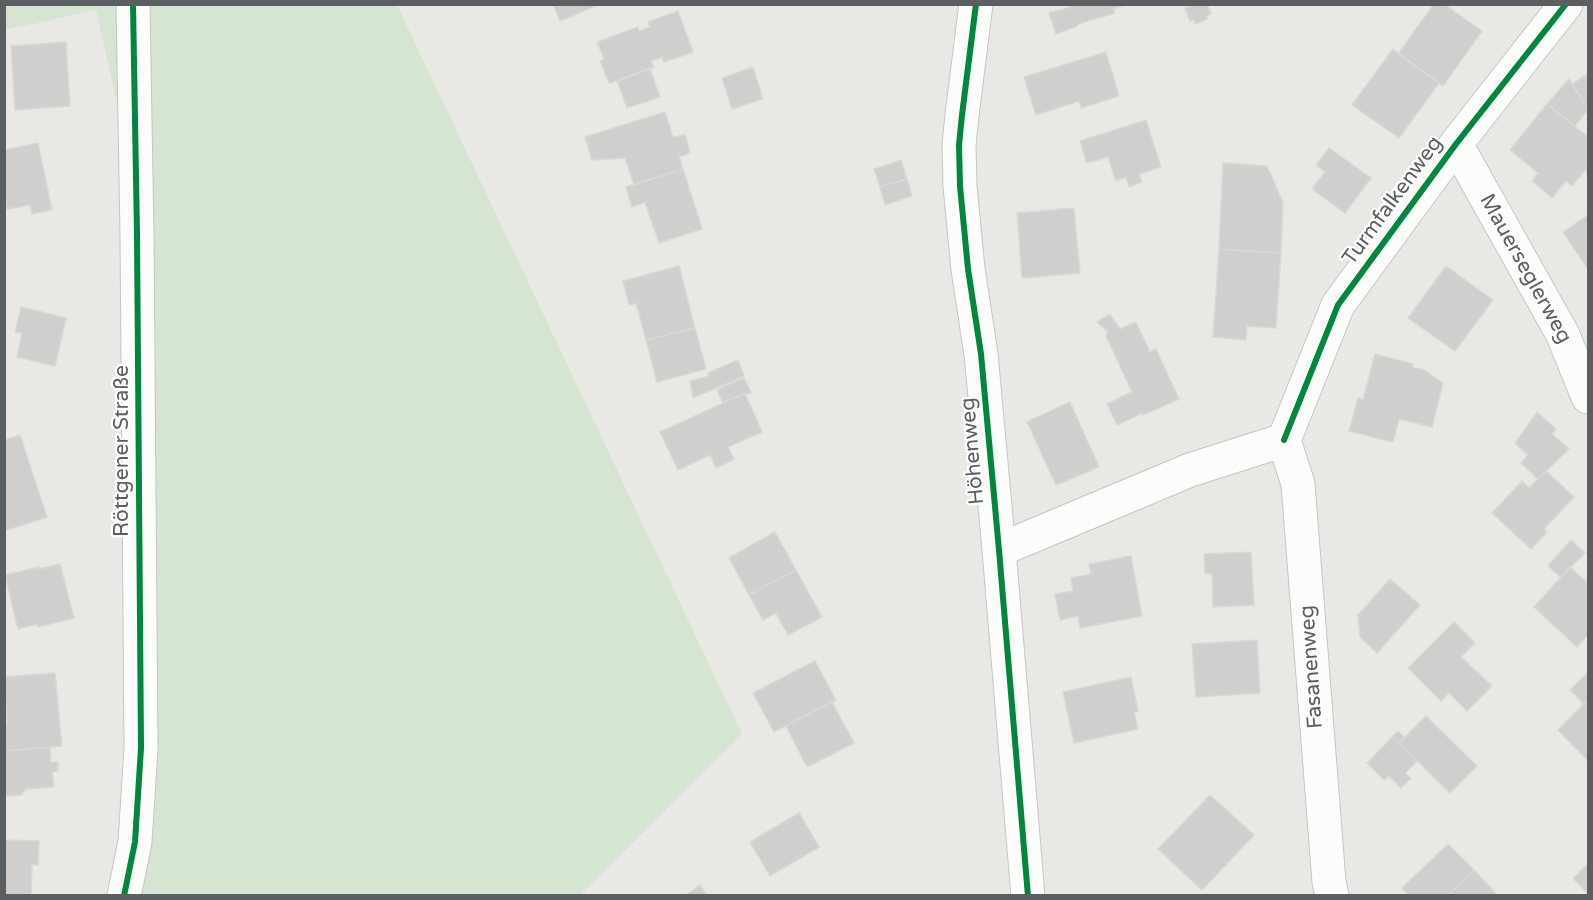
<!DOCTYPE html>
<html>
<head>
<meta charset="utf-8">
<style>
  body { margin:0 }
  #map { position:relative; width:1593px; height:900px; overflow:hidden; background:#eae8e5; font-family:"Varela Round",sans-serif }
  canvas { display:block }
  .frame { position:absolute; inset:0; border:6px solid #5b5f62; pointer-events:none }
</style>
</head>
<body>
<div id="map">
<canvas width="1593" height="900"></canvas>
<div class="frame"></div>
</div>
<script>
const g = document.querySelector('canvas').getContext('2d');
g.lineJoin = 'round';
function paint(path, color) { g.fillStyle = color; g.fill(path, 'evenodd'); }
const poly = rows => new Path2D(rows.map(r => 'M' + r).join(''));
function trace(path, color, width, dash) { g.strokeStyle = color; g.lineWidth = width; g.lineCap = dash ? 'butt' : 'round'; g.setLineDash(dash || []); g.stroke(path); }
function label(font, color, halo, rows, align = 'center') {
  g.font = font + ' "Varela Round",sans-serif'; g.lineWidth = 4.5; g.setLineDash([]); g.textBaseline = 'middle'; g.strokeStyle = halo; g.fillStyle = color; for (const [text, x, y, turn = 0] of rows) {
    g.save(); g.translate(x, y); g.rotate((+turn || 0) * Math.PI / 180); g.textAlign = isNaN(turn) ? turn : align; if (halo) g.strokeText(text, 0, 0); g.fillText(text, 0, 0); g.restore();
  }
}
paint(poly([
  [4,5,397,5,742,734,580,895,137,895,142,213,96,10,5,30]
]), '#d6e5d1');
const building = poly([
  [553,4,600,4,560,21,553,4],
  [1069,4,1128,4,1113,9,1115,13,1078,24,1078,26,1056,34,1049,13,1070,7,1069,4],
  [1197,4,1207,4,1211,14,1206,16,1208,19,1195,24,1194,20,1190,21,1185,8,1197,4],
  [1434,4,1444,4,1482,31,1443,86,1398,54,1434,4],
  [678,11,693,52,664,62,662,57,651,61,654,67,609,83,600,61,604,59,597,42,638,27,639,31,650,27,648,22,678,11],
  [66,42,70,106,15,110,11,46,66,42],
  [1393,49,1439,83,1399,138,1352,105,1393,49],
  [1106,52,1119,96,1081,108,1079,101,1036,115,1024,77,1106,52],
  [753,67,763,99,732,109,722,78,753,67],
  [650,69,660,97,627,108,617,81,650,69],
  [1586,75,1588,79,1588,109,1572,84,1586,75],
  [1569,79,1588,109,1575,126,1547,104,1569,79],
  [1547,104,1588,137,1588,142,1586,145,1588,147,1588,173,1585,170,1572,186,1566,181,1552,198,1532,181,1538,173,1510,150,1547,104],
  [665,112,673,137,685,135,690,152,683,156,679,156,683,169,634,185,625,158,592,160,585,137,665,112],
  [1146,120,1161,167,1139,174,1142,182,1129,187,1126,177,1116,181,1108,157,1087,163,1080,141,1146,120],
  [38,143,52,210,32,214,30,205,7,209,4,197,4,150,38,143],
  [1329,148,1371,178,1345,213,1312,189,1325,172,1316,165,1329,148],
  [901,160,907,179,880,187,874,169,901,160],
  [1223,163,1267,166,1283,203,1281,253,1219,249,1223,163],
  [683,169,702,229,659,243,645,202,632,207,626,187,683,169],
  [907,179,912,196,885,205,880,187,907,179],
  [1074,208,1080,273,1022,278,1017,213,1074,208],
  [1588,215,1588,269,1563,232,1588,215],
  [1219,249,1281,253,1276,328,1247,326,1246,340,1213,337,1219,249],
  [679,266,695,328,646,340,636,303,629,305,623,281,679,266],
  [1446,266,1493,300,1455,351,1408,318,1446,266],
  [21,307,66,318,55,366,17,357,22,333,15,332,21,307],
  [1110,314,1120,329,1136,322,1150,352,1156,349,1179,399,1143,415,1143,413,1117,425,1107,404,1132,392,1106,336,1108,332,1097,322,1110,314],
  [695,328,706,369,657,382,646,340,695,328],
  [1375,354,1413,364,1412,367,1424,370,1443,383,1432,427,1399,419,1393,442,1349,431,1358,398,1363,400,1375,354],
  [738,360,744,376,693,398,690,381,709,376,708,373,738,360],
  [744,378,751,392,745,395,745,393,723,403,717,390,744,378],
  [745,393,762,432,728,447,734,459,716,468,710,455,678,470,660,432,745,393],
  [1070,402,1099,467,1056,485,1027,422,1070,402],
  [1537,412,1556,429,1552,434,1569,449,1538,479,1521,463,1528,455,1515,443,1537,412],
  [20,435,47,517,4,531,4,440,20,435],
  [1546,471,1574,497,1544,529,1547,532,1531,549,1492,513,1522,481,1529,488,1546,471],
  [775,532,796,570,749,595,729,558,775,532],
  [1571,540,1585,553,1561,577,1548,566,1571,540],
  [1251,552,1254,605,1213,607,1212,574,1205,574,1204,554,1251,552],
  [1131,556,1142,616,1080,628,1078,616,1060,620,1055,594,1073,591,1071,578,1091,574,1089,564,1131,556],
  [60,564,74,618,38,627,37,624,18,629,5,575,39,567,39,569,60,564],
  [1570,567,1588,583,1588,635,1577,647,1534,607,1570,567],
  [796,570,822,617,788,635,776,613,763,620,749,595,796,570],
  [1390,579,1420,605,1377,653,1360,637,1358,615,1390,579],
  [1454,622,1475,643,1461,657,1492,686,1467,711,1449,693,1441,701,1408,668,1454,622],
  [1257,640,1260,693,1196,697,1192,644,1257,640],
  [815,661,836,700,774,732,753,693,815,661],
  [1588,672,1588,700,1584,704,1570,690,1588,672],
  [55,673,62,746,4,751,4,723,7,723,4,677,55,673],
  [1131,677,1138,711,1134,712,1138,729,1074,743,1063,692,1131,677],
  [1588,700,1588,761,1558,730,1588,700],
  [832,702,854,743,807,767,786,726,832,702],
  [1426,716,1477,766,1450,793,1399,743,1426,716],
  [1398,731,1405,738,1399,743,1417,761,1405,773,1411,778,1401,788,1389,776,1384,780,1367,763,1398,731],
  [50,747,51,762,58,762,58,771,52,772,54,787,26,789,21,795,4,796,4,751,50,747],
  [1210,795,1254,835,1202,890,1158,849,1210,795],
  [799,813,819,847,770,876,750,842,799,813],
  [4,840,39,841,38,865,32,865,31,896,4,896,4,840],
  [1448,844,1474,870,1447,896,1409,896,1402,888,1448,844],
  [1588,864,1588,894,1573,878,1588,864],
  [1474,870,1498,896,1447,896,1474,870],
  [700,885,707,896,684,896,700,885]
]);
paint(building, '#d1cfce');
trace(building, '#dad7d4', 1.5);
const minor = poly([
  [976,4,962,115,959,145,960,186,968,269,981,354,999,550,1028,896],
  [1456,144,1563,335,1588,397],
  [1284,440,1338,305,1456,144,1566,4],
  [1284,440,1298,484,1329,882,1332,896],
  [999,550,1190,470,1284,440]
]);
const tertiary = poly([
  [124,896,135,842,141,748,137,235,133,4]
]);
trace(minor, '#c4c5c5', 35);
trace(tertiary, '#c4c5c5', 35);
trace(minor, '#fcfcfb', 33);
trace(tertiary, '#fcfcfb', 33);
trace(poly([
  [976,4,962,115,959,145,960,186,968,269,981,354,999,550,1028,896],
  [1284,440,1338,305,1456,144,1566,4],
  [124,896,135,842,141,748,137,235,133,4]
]), '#00873e', 6);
label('21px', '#5b5f62', '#fff', [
  ["Turmfalkenweg",1393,201,-54],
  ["Mauerseglerweg",1525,269,61],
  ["Röttgener Straße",122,451,-90],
  ["Höhenweg",973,451,-95],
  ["Fasanenweg",1312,667,-94]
]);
</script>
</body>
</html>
